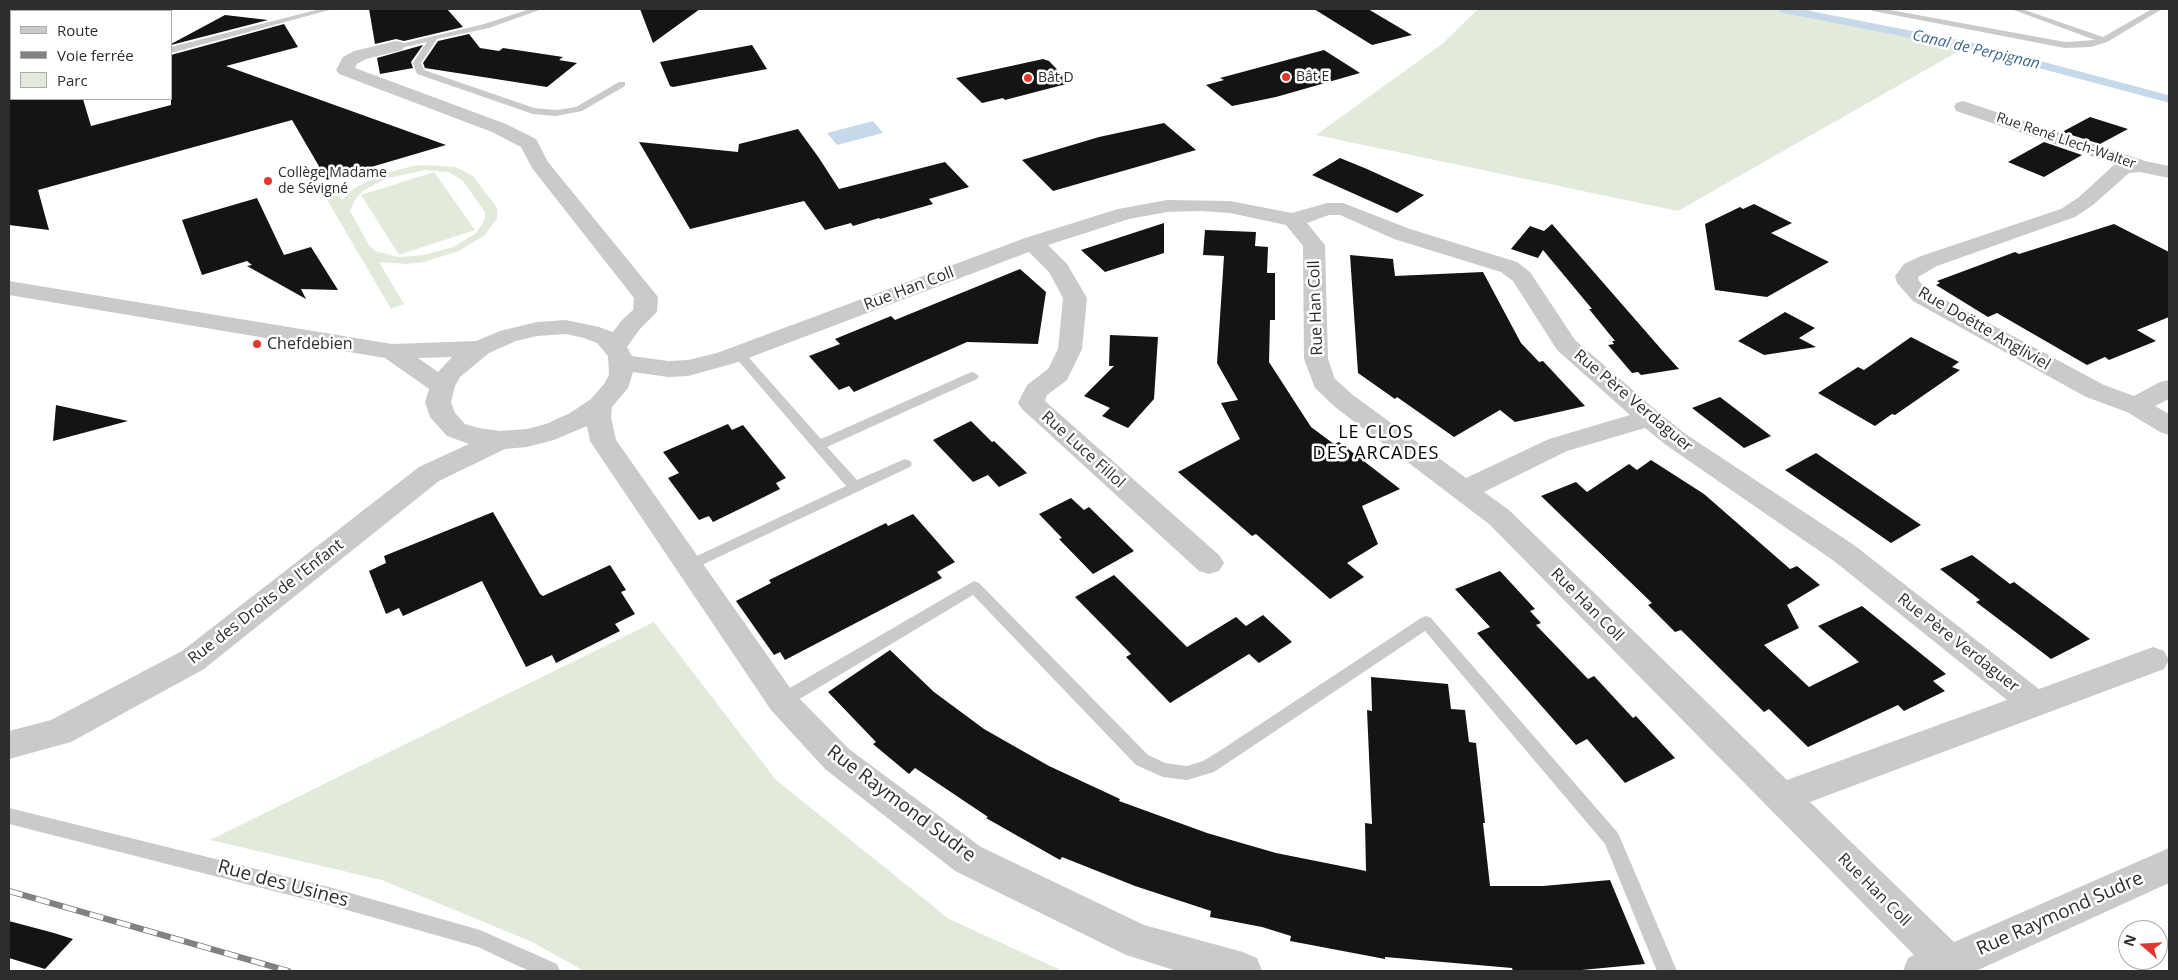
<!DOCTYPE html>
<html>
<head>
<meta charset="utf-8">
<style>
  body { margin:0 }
  #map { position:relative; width:2178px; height:980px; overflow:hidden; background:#fff; font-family:"Open Sans",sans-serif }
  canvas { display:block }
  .frame { position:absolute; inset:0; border:10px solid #2d2d2d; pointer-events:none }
  .legend { position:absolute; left:10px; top:10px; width:162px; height:90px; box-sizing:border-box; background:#fff; border:1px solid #ababab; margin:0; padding:6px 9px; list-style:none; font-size:15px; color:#2d2d2d }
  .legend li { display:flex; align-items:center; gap:10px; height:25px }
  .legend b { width:25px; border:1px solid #ababab }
  .north { position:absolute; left:2118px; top:920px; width:50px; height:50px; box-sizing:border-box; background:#fff; border:1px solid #ababab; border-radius:50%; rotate:289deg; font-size:14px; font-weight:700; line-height:20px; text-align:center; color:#2d2d2d }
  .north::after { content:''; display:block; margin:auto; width:18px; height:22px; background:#e5352f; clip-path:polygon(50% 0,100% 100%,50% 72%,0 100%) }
</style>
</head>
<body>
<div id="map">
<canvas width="2178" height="980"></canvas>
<div class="frame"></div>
<ul class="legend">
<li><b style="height:6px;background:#cacaca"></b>Route</li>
<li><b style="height:6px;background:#828282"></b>Voie ferrée</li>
<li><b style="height:14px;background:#e2ebdb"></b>Parc</li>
</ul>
<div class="north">N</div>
</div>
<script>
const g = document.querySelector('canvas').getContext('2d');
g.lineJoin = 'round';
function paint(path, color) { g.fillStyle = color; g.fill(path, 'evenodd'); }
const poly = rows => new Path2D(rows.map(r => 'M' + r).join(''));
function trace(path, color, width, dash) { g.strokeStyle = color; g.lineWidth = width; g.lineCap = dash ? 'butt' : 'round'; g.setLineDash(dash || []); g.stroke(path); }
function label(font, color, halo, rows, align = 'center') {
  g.font = font + ' "Open Sans",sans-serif'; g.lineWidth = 5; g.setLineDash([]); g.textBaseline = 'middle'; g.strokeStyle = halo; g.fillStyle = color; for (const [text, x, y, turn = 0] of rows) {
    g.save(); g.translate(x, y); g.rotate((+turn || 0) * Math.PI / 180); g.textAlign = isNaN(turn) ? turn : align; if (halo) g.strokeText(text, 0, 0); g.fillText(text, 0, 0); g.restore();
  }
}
paint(poly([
  [1478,9,1785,9,1966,47,1678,211,1316,135,1442,44],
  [428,165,456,167,473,176,495,205,497,209,497,218,485,235,459,251,424,262,406,264,379,262,404,304,391,309,322,191,334,187,342,200,353,189,380,175,412,166],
  [424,170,448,172,462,180,485,212,485,219,481,226,475,234,453,247,424,255,398,257,375,251,369,245,350,211,356,198,363,191,385,179],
  [434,172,475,230,399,255,361,195],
  [654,622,776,780,949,919,1063,971,584,971,532,942,382,880,210,840]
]), '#e2ebdb');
paint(poly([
  [873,121,883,133,837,145,827,133]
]), '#c6d9eb');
trace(poly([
  [1782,9,1970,46,2169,99]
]), '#c6d9eb', 7);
paint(poly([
  [369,9,447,9,463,27,404,41,396,39,375,44],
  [640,9,700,9,653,43],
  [1314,9,1368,9,1412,35,1372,45],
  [225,15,268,20,171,45,171,44],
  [284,24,298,47,226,66,446,145,327,180,292,120,38,190,49,230,9,225,9,99,83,99,91,126,171,105,171,55],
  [469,34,480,48,499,51,503,48,563,57,559,60,577,63,547,87,425,68,423,63,438,41],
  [423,45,411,62,413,68,380,74,377,58],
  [752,45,767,69,673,87,670,86,660,62],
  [1324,50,1360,73,1276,97,1232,106,1206,85,1224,80,1220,78],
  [1043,59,1049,61,1070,83,1005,100,1003,98,982,103,956,78],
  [2090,117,2128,129,2100,144,2062,132],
  [1164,123,1196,150,1053,191,1022,160,1099,137],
  [798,129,819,158,839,189,945,162,969,187,929,199,933,204,880,219,879,218,853,226,851,223,825,230,804,201,690,229,639,142,738,152,739,144],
  [2044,142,2082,155,2044,177,2008,162],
  [1340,158,1367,169,1424,195,1397,213,1312,175],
  [257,198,284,255,311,247,338,290,301,289,306,299,247,266,252,265,247,261,202,275,182,220],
  [1754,204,1792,223,1771,233,1829,262,1767,297,1715,290,1705,224,1740,207,1743,209],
  [1164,223,1164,253,1105,272,1081,250],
  [1552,224,1661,349,1679,369,1641,375,1638,372,1632,373,1608,345,1614,344,1612,341,1615,341,1589,309,1592,309,1543,250,1538,258,1511,249,1530,226,1544,231],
  [2114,224,2169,252,2169,317,2137,330,2156,341,2109,360,2105,357,2087,365,1997,313,1988,317,1936,285,1940,283,1937,281,2015,252,2019,254],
  [1205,230,1256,232,1255,246,1268,247,1267,273,1275,273,1275,320,1270,320,1269,362,1311,427,1334,444,1339,442,1400,489,1362,506,1378,544,1347,563,1364,577,1330,599,1256,534,1252,536,1178,472,1240,439,1221,403,1238,400,1217,363,1224,256,1203,255],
  [1350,255,1393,259,1395,276,1483,272,1521,343,1539,362,1543,361,1585,406,1515,422,1500,410,1454,437,1397,397,1395,399,1358,373],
  [1020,269,1046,292,1038,344,967,342,854,392,849,386,839,390,809,356,840,344,835,339,891,316,895,320],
  [1785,312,1815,328,1799,338,1816,347,1764,355,1738,341],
  [1110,335,1158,337,1154,399,1128,428,1102,416,1110,408,1084,396,1114,366,1109,366],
  [1911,337,1959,362,1952,367,1960,370,1895,415,1892,414,1875,426,1818,393,1858,367,1864,370],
  [1720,397,1771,436,1744,448,1692,408],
  [56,405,128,421,53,441],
  [971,421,992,442,994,441,1027,473,999,487,988,475,973,482,933,440],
  [728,424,732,430,743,425,786,478,776,483,780,489,750,504,713,522,709,516,699,520,668,478,679,473,663,452],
  [1816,453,1873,492,1921,525,1891,543,1785,470],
  [1651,460,1704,494,1790,569,1797,566,1820,585,1787,605,1799,628,1764,645,1809,687,1859,662,1818,626,1862,606,1946,674,1933,681,1945,691,1904,711,1898,705,1808,747,1769,709,1764,712,1681,630,1675,632,1648,605,1652,603,1541,496,1576,482,1587,492,1629,464,1637,470],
  [1071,498,1084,510,1089,507,1134,551,1093,574,1059,539,1062,538,1039,514],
  [493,512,540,594,543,596,610,565,626,590,621,592,635,614,615,624,620,631,556,663,552,655,526,667,482,581,403,616,399,608,386,614,369,571,386,563,384,556],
  [913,514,955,562,937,572,942,578,785,660,780,652,774,655,736,601,771,583,769,580,886,523,888,526],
  [1972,555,2010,584,2014,582,2090,639,2051,659,1976,602,1980,600,1940,569],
  [1500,571,1535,609,1530,611,1541,623,1536,625,1588,679,1594,676,1633,718,1636,716,1675,758,1625,783,1587,739,1576,745,1477,633,1490,627,1455,589],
  [1114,575,1187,647,1236,617,1246,626,1263,615,1292,642,1259,663,1249,654,1170,703,1126,657,1131,654,1075,597],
  [890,650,934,692,984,729,1049,766,1120,799,1119,801,1207,833,1276,853,1366,871,1365,823,1372,824,1367,710,1372,711,1371,677,1448,684,1451,709,1465,710,1469,742,1476,743,1485,823,1483,823,1490,886,1543,886,1610,880,1645,964,1571,971,1513,971,1512,968,1385,957,1385,959,1290,941,1291,936,1262,927,1210,917,1211,911,1135,886,1062,857,1060,860,986,818,988,817,915,768,909,774,873,744,876,742,828,692],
  [9,921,54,933,73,939,45,969,9,958]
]), '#141414');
paint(poly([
  [9,9,12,9,14,11,11,11,11,19,9,18,9,9],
  [320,9,333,9,171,53,171,47,320,9],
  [530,9,542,9,489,28,437,39,421,63,424,70,534,108,556,110,576,107,619,82,625,82,625,86,582,111,556,116,533,114,417,74,413,63,427,42,396,49,392,46,484,24,530,9],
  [1869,9,1885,9,2065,42,2095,40,2011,9,2022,9,2103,37,2152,9,2162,9,2107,42,2091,47,2065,48,1873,11,1869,9],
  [739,350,743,351,821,439,969,373,973,372,979,376,977,379,827,447,857,480,905,459,910,461,912,464,910,467,689,571,684,570,682,566,684,562,846,486,735,357,733,354,735,351,739,350],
  [974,581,979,583,1148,755,1165,763,1187,766,1203,761,1221,750,1421,618,1426,616,1431,618,1618,833,1677,971,1657,971,1605,844,1425,631,1214,772,1187,780,1163,777,1136,765,973,595,788,706,782,708,776,706,774,701,776,696,974,581],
  [9,808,329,887,480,930,557,964,560,971,529,971,478,947,329,905,9,824,9,808]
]), '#cacaca');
paint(poly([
  [396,41,402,42,405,46,402,50,366,59,357,64,355,68,506,124,536,139,548,162,654,292,658,297,657,312,639,330,627,347,632,356,668,361,688,360,717,353,1025,238,1118,209,1167,200,1230,201,1292,213,1327,203,1343,203,1410,229,1517,262,1530,272,1575,340,1658,412,1684,433,1854,545,2039,689,2153,647,2164,651,2169,660,2164,669,1810,802,1954,942,2169,848,2169,883,1976,971,1903,971,1908,958,1914,955,1489,524,1335,407,1315,388,1304,359,1303,246,1286,225,1230,213,1200,211,1167,212,1129,219,1048,245,1067,264,1087,298,1082,349,1067,380,1047,395,1045,401,1219,555,1224,563,1219,571,1209,574,1199,571,1022,409,1018,403,1027,385,1048,369,1058,349,1063,298,1049,272,1029,252,735,363,688,376,668,377,633,372,628,388,612,407,611,417,616,440,793,692,849,749,981,847,1144,925,1243,952,1257,958,1262,971,1177,971,1126,955,955,871,825,769,771,710,594,447,590,441,587,426,554,440,527,447,505,449,439,481,204,669,71,742,9,759,9,731,51,720,182,651,419,467,469,444,447,436,430,417,425,402,429,389,385,358,9,295,9,281,392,344,476,341,500,331,537,322,566,320,599,327,613,332,622,320,633,310,634,298,532,168,521,147,492,132,339,74,336,70,343,57,354,51,396,41],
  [1329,215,1340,215,1394,239,1501,272,1513,281,1557,350,1630,415,1549,439,1466,478,1353,395,1335,379,1328,359,1325,245,1307,223,1329,215],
  [566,334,584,338,597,343,608,356,609,375,604,384,591,399,570,413,546,424,527,429,500,431,479,428,465,424,455,413,451,402,455,386,460,377,489,353,516,341,537,336,566,334],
  [452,357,438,372,418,358,452,357],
  [1645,428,1666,445,1834,561,2007,700,1787,780,1509,510,1484,492,1567,451,1645,428],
  [1963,101,2145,161,2169,166,2169,178,2140,172,2129,173,2093,205,2075,217,1937,266,1918,277,1919,281,1929,291,2104,385,2134,396,2160,382,2169,380,2169,399,2155,406,2169,414,2169,435,2160,432,2127,412,2086,397,1913,301,1897,283,1895,276,1904,264,1921,256,2061,209,2079,197,2115,164,1956,111,1954,107,1956,103,1963,101]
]), '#cacaca');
const rail = poly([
  [9,891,288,971]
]);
trace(rail, '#828282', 6);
trace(rail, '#fff', 4.5, [14]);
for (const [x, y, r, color] of [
  [1286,77,5,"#e5352f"],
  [1028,78,5,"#e5352f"],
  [268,181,5,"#e5352f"],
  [257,344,5,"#e5352f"]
]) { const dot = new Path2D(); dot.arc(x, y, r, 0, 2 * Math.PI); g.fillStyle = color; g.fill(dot); trace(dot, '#fff', 2); }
label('14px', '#2d2d2d', '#fff', [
  ["Bât E",1296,77],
  ["Bât D",1038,78],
  ["Collège Madame",278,173],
  ["de Sévigné",278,189]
], 'left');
label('14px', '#2d2d2d', '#fff', [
  ["Rue René Llech-Walter",2066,141,19]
]);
label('italic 15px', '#3c668f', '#fff', [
  ["Canal de Perpignan",1976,50,13]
]);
label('16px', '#2d2d2d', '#fff', [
  ["Rue Han Coll",909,289,-21],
  ["Rue Han Coll",1316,308,-92],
  ["Rue Doëtte Angliviel",1984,329,30],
  ["Rue Père Verdaguer",1633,401,40],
  ["Rue Luce Fillol",1083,450,42],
  ["Rue des Droits de l'Enfant",266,602,-38],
  ["Rue Han Coll",1587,605,45],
  ["Rue Père Verdaguer",1958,643,38],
  ["Rue Han Coll",1874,890,45]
]);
label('16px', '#2d2d2d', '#fff', [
  ["Chefdebien",267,344]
], 'left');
g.letterSpacing = '1px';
label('18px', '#000', '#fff', [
  ["LE CLOS",1376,433],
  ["DES ARCADES",1376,454]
]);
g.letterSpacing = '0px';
label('19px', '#2d2d2d', '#fff', [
  ["Rue Raymond Sudre",901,804,37],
  ["Rue des Usines",283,884,15],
  ["Rue Raymond Sudre",2060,914,-24]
]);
</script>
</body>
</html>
